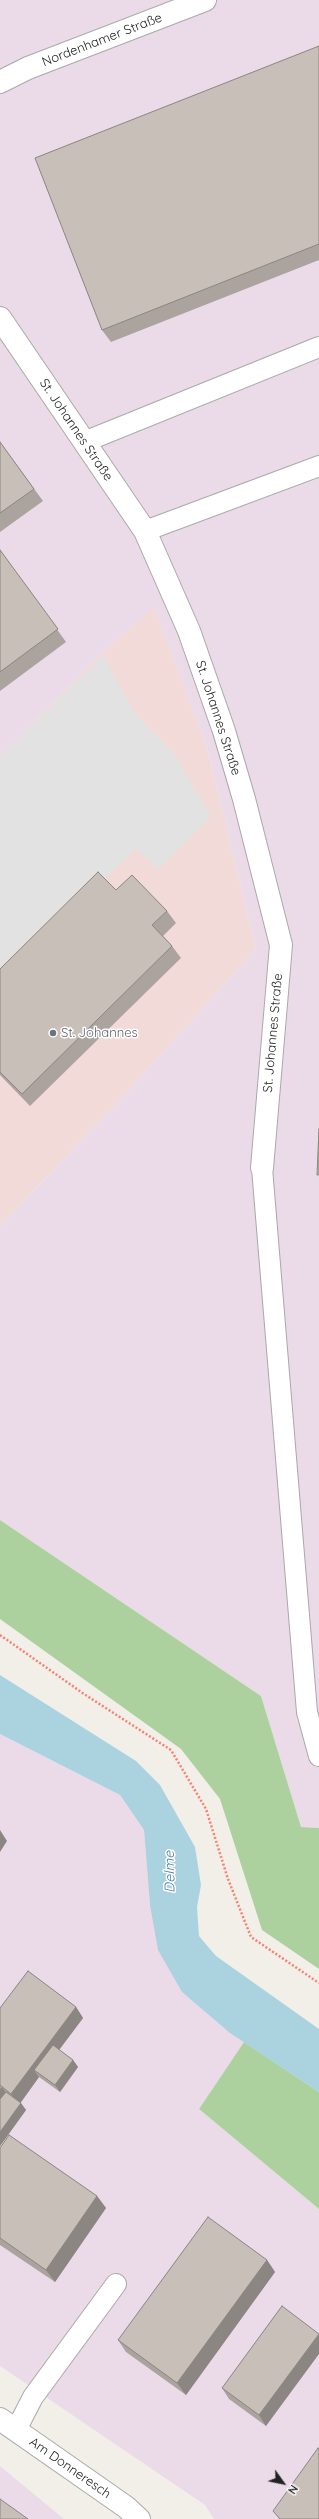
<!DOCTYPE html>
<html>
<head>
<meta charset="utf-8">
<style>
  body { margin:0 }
  #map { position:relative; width:319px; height:2519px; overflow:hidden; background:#f2efe9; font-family:Quicksand,sans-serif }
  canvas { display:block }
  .north { position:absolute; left:263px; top:2463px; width:40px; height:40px; -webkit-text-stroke:3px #fff; paint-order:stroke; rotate:123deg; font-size:11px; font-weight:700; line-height:16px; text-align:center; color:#222 }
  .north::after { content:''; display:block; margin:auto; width:14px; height:18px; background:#222; clip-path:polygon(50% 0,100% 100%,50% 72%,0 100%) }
</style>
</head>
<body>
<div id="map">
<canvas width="319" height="2519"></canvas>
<div class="north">N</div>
</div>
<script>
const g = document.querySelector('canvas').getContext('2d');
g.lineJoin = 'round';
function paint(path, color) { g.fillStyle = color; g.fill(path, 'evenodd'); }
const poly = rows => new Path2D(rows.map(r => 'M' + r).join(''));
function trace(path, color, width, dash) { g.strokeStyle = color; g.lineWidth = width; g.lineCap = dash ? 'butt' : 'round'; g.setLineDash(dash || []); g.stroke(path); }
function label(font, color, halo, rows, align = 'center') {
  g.font = font + ' Quicksand,sans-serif'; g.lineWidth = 3; g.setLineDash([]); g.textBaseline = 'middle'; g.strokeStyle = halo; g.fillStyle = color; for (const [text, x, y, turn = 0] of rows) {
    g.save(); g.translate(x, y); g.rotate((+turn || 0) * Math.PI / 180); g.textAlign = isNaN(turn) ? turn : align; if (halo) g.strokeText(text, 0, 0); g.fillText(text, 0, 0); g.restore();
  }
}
paint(poly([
  [154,606,207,748,256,949,121,1099,0,1226,0,757,103,652]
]), '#f2dad9');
paint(poly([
  [0,0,319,0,319,1828,301,1827,261,1696,0,1520,0,1226,121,1099,256,949,207,748,154,607,103,652,0,757],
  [0,1734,120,1795,144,1830,150,1905,182,1992,244,2042,199,2109,319,2209,319,2519,214,2519,205,2505,0,2366],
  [0,2466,64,2519,0,2519]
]), '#ebdbe8');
paint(poly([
  [0,1520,261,1696,301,1827,319,1828,319,1969,262,1930,220,1799,181,1749,0,1619],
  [244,2042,319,2092,319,2209,199,2109]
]), '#add19e');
paint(poly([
  [103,655,134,712,174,754,211,816,158,869,136,848,0,983,0,758]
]), '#e2e2e2');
paint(poly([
  [0,1675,136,1761,160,1785,195,1847,201,1885,197,1907,199,1936,216,1956,319,2029,319,2092,230,2033,182,1992,158,1950,150,1905,144,1830,120,1795,0,1734]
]), '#aad3df');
const service = poly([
  [84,442,319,347],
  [145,531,319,466],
  [262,1168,307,1712,319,1756],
  [16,2430,33,2397,116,2284]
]);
const minor = poly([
  [0,318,145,531,189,631,224,731,244,799,281,945,262,1168],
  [0,2419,126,2507,139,2519]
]);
const tertiary = poly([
  [0,82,28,68,205,0]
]);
trace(service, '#a9a9a9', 22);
trace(minor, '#a9a9a9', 24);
trace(tertiary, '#a9a9a9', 24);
trace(poly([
  [0,1635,84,1694,171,1750,206,1809,228,1879,251,1937,319,1983]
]), '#fa8072', 2.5, [2, 2]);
trace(service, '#fff', 20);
trace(minor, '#fff', 22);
trace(tertiary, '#fff', 22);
paint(poly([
  [319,46,319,260,111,342,102,330],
  [0,442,43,501,0,532],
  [0,550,66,642,0,691],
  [116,890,167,911,176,923,163,936,172,946,181,958,30,1106,0,1075,0,969],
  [76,2007,83,2018,59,2050,73,2060,78,2067,60,2092,39,2077,20,2103,26,2110,0,2146,0,2008],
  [0,2148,97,2196,106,2208,55,2282,0,2245],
  [267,2260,275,2272,186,2395,126,2352,118,2340],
  [319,2334,266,2426,229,2399,222,2388]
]), '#aba49e');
paint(poly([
  [0,1830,7,1841,0,1852],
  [76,2007,83,2018,41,2074,34,2070,39,2077,19,2105,11,2094],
  [73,2060,78,2067,60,2092,55,2085],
  [2,2087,10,2099,0,2113,0,2089],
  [21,2103,26,2110,0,2146,0,2132],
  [97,2196,106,2208,55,2282,46,2270],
  [267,2260,275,2272,186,2395,177,2383],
  [319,2334,319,2354,266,2426,259,2415]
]), '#8b8681');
const building = poly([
  [319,46,319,244,102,330,35,158,319,46],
  [0,442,34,489,0,513,0,442],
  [0,550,58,629,0,672,0,550],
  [98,872,116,890,132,875,167,911,152,925,172,946,22,1094,0,1072,0,969,98,872],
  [319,1129,319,1175,317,1175,319,1129],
  [28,1971,76,2007,11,2094,0,2085,0,2008,28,1971],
  [53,2045,73,2060,55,2085,34,2070,53,2045],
  [6,2092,21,2103,0,2132,0,2099,6,2092],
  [9,2135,97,2196,46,2270,0,2238,0,2148,9,2135],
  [208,2217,267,2260,177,2383,118,2340,208,2217],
  [282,2306,319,2334,259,2415,222,2388,282,2306],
  [318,2448,319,2449,319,2519,280,2519,273,2511,318,2448],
  [0,2499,28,2519,0,2519,0,2499]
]);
paint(building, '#c7bfb8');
trace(building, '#8b8681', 1);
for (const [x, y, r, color] of [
  [53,1033,4,"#6b7280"]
]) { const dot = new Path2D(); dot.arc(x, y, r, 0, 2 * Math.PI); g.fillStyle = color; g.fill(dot); trace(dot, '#fff', 1.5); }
label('13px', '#222', '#fff', [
  ["Nordenhamer Straße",102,40,-21],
  ["St. Johannes Straße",76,430,56],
  ["St. Johannes Straße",218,718,72],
  ["St. Johannes Straße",273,1033,-85],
  ["Am Donneresch",70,2468,35]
]);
label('13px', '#5b616d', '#fff', [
  ["St. Johannes",61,1033]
], 'left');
label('italic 14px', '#4a7aab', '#fff', [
  ["Delme",170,1872,-91]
]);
</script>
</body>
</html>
